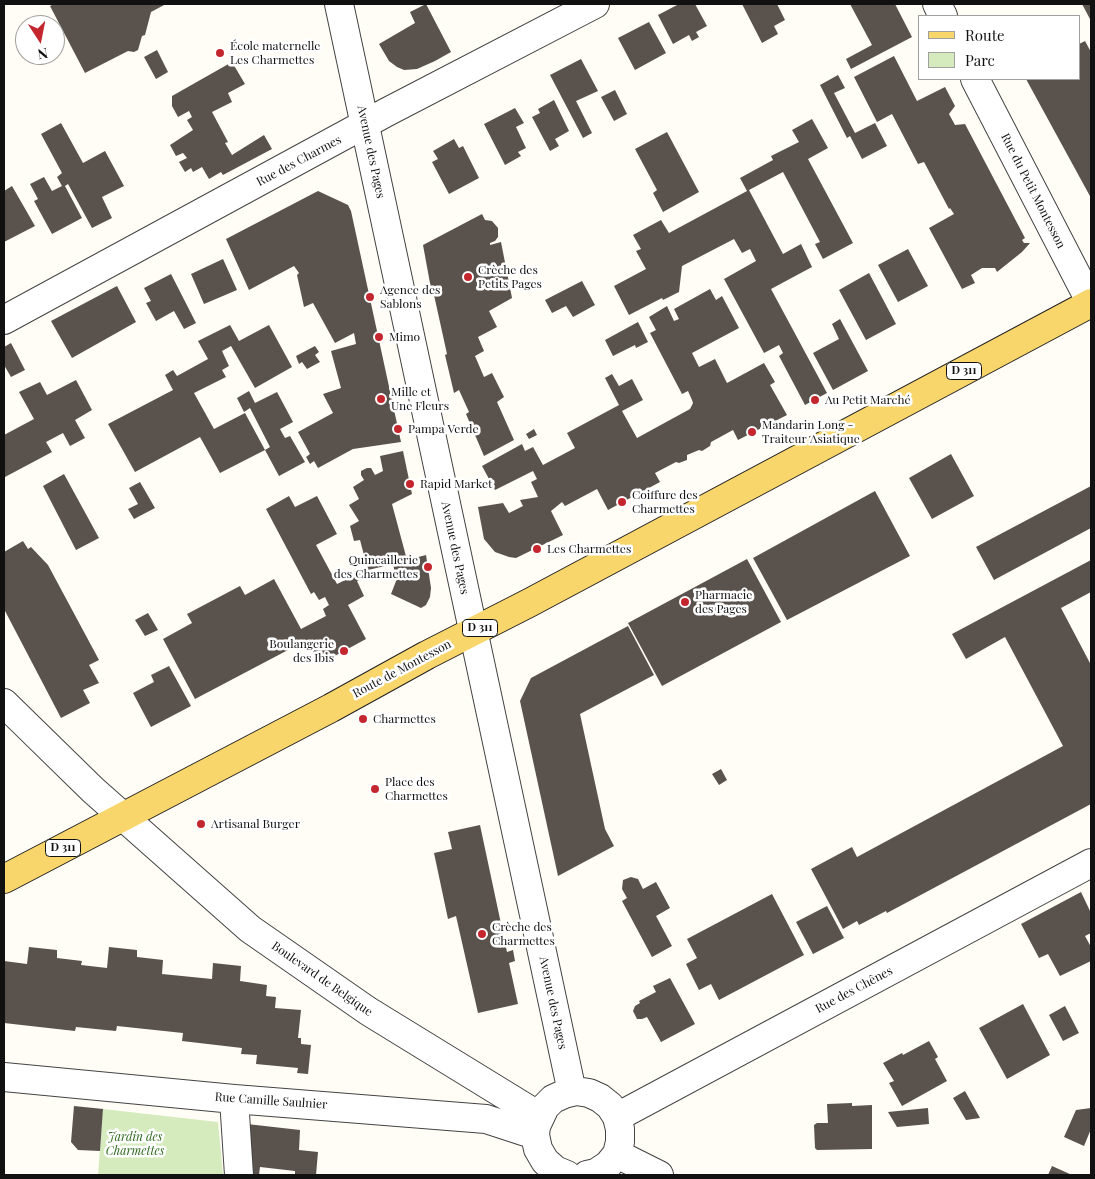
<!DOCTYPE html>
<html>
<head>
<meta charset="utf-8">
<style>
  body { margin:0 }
  #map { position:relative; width:1095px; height:1179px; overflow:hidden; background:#fffdf5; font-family:"Playfair Display",serif }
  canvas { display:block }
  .frame { position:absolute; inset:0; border:5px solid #111; pointer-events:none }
  .legend { position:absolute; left:918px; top:15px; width:162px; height:65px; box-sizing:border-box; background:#fff; border:1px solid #a0a0a0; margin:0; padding:6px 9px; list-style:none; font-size:15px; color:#111 }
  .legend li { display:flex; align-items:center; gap:10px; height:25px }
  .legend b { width:25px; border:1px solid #a0a0a0 }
  .north { position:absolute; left:15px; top:15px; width:50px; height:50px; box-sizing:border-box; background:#fff; border:1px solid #a0a0a0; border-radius:50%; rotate:169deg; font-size:14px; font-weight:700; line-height:20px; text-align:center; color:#111 }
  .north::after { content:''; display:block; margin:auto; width:18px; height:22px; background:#c4262e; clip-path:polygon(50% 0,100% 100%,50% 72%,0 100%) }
</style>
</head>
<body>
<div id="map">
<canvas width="1095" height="1179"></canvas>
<div class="frame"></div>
<ul class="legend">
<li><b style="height:6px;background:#f9d66b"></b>Route</li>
<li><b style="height:14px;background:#d5ebbd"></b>Parc</li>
</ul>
<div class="north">N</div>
</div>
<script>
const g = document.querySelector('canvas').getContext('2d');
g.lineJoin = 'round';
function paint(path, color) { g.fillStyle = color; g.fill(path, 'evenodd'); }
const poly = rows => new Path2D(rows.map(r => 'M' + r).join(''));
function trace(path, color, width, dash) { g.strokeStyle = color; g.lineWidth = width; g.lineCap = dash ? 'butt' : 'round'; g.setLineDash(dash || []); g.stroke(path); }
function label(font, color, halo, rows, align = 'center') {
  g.font = font + ' "Playfair Display",serif'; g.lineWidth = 5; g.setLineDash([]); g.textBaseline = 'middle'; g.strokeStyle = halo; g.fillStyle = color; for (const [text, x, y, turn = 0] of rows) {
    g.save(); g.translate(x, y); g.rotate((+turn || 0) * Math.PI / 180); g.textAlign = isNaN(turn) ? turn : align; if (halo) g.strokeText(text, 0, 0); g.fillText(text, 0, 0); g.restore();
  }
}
paint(poly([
  [103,1109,218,1122,223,1175,98,1175]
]), '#d5ebbd');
paint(poly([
  [54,4,166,4,151,12,145,35,142,36,138,50,134,52,128,51,85,73,50,6],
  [426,4,451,52,435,61,417,69,404,70,397,67,389,61,379,44,415,23,410,12],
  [679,4,695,4,707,26,696,32,699,37,692,41,689,35,673,44,658,15],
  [742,4,777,4,785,20,774,26,778,34,762,43],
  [850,4,895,4,912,37,851,69,846,59,872,45],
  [1082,4,1091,4,1091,21],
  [649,22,666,53,635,70,618,38],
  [1085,41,1091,52,1091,198,1026,79,1079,79,1079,44],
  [157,50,168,72,156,79,144,57],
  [894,56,917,101,945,87,955,106,949,114,955,125,965,124,1025,238,1022,240,1024,243,1030,243,1022,252,997,272,995,268,982,268,971,275,975,283,962,289,929,228,954,214,950,208,949,209,924,162,918,164,892,114,877,122,854,77],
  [581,59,598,91,576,101,592,133,583,138,550,75],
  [232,62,245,84,228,93,232,102,212,112,228,142,225,143,232,155,264,135,272,149,223,175,221,172,209,179,202,167,193,172,191,168,185,172,179,162,187,158,183,153,176,156,170,145,193,130,187,120,192,117,189,111,178,117,172,106,172,96],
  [838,75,845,88,834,93,855,133,875,123,887,146,862,159,850,136,847,138,820,85],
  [615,90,627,114,614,121,601,97],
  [554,100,569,131,555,139,559,146,550,151,532,117,540,113,538,109],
  [515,108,524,123,516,127,526,148,518,152,521,156,505,165,484,124],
  [812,119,828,148,808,159,853,243,823,259,815,244,820,242,783,172,749,190,783,254,801,244,812,267,771,289,827,393,805,405,779,356,783,353,779,345,764,353,724,279,756,261,750,249,742,253,734,239,682,266,679,292,663,300,662,298,629,315,614,286,646,269,636,251,641,249,633,235,661,220,669,233,747,191,740,178,773,160,771,156,799,142,792,130],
  [61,123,83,163,105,151,124,186,102,197,112,218,92,228,68,184,65,186,82,218,52,234,34,201,38,199,30,184,44,177,52,191,62,186,57,177,62,173,41,134],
  [667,132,699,192,663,212,653,193,657,190,635,149],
  [454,139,459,148,463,146,479,178,449,194,432,162,438,159,433,151],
  [12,186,35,226,4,242,4,191],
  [318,191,348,205,351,211,401,442,353,449,318,468,314,461,310,464,306,457,310,454,298,432,333,413,323,394,341,388,331,351,356,344,354,333,335,343,313,303,304,307,297,275,299,273,294,266,249,290,226,239],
  [482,214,485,220,492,221,498,228,498,237,495,241,490,243,490,245,501,242,512,298,489,311,497,327,478,337,484,351,475,356,484,377,492,373,504,397,497,402,514,440,484,456,466,414,469,412,459,390,454,393,445,355,447,354,434,295,432,294,423,245],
  [908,249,928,286,898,302,878,265],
  [223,259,237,290,204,304,191,274],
  [869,273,896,324,866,340,839,290],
  [171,274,196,323,184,329,174,311,156,321,146,303,151,301,144,288],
  [582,281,595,305,573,317,566,306,552,313,545,300],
  [117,286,136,322,72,358,51,321],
  [710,289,716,300,722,296,739,328,692,353,699,367,715,359,727,383,764,363,775,382,770,385,787,415,738,440,733,430,711,442,710,446,702,451,699,450,687,455,687,460,679,463,676,462,655,473,660,482,608,510,597,489,565,506,562,502,551,511,563,535,516,558,509,557,495,552,484,539,478,507,503,503,509,513,523,506,520,500,538,497,531,482,537,479,533,471,495,490,482,466,522,444,525,451,533,447,543,465,575,448,567,433,619,405,605,378,612,374,619,386,632,379,643,400,622,411,637,438,690,409,693,403,692,400,688,391,682,394,650,333,656,330,649,317,667,306,674,321,679,319,674,309],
  [840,319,868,371,833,390,813,353,839,339,832,324],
  [638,322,648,342,636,348,635,345,613,356,605,340],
  [230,325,239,341,269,325,292,367,255,388,231,346,222,351,229,366,222,370,226,377,194,393,214,429,245,413,265,450,220,473,200,437,135,472,108,424,173,390,165,375,173,370,177,376,208,359,198,341],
  [11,343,25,370,11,377,4,365,4,347],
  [315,346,319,352,315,355,320,362,307,369,302,362,299,364,296,356],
  [76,380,92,410,75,420,85,438,70,446,63,433,46,442,52,452,5,477,4,435,34,419,19,392,40,382,47,395],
  [249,391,255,403,277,392,293,422,280,429,285,438,290,436,305,462,279,476,265,450,270,447,250,408,244,412,237,398],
  [534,429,537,435,529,439,526,434],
  [403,451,412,494,392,504,407,560,426,555,431,588,430,597,426,605,421,608,391,594,398,576,395,573,393,564,368,570,360,540,354,541,350,526,359,521,349,505,359,499,353,487,364,480,361,475,361,471,367,468,371,468,375,475,383,471,380,456],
  [951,454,974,496,932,519,909,478],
  [64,474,99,538,76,550,43,486],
  [140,482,155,508,134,519,128,509,138,504,129,488],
  [1091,486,1091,528,994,580,976,547],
  [875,491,910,556,787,620,753,558],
  [289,496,295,507,317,496,337,534,316,545,337,584,362,572,364,578,357,581,364,596,348,605,366,639,320,664,307,640,195,699,163,639,192,623,187,614,240,586,245,595,274,579,301,629,326,616,323,609,329,605,325,597,319,600,314,592,311,594,266,509],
  [23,541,28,549,31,547,48,565,99,660,89,665,99,683,83,690,90,703,61,718,4,609,4,552],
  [747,559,781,622,662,686,628,623],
  [1091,560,1091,592,1061,608,1091,665,1091,804,887,913,886,911,859,925,857,921,843,929,811,869,852,847,857,857,1063,746,1005,637,966,659,952,634],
  [148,613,158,630,145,636,135,620],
  [628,626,654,675,580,714,605,829,614,846,558,876,520,701,531,678],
  [169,666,191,706,151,727,133,693,154,682,151,675],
  [721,769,727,780,719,785,712,774],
  [480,825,507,952,513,950,515,961,509,963,518,1004,478,1013,456,916,448,919,434,853,452,849,448,832],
  [631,877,638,879,643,889,656,882,670,908,656,916,672,946,652,957,622,901,627,898,622,889,623,880],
  [1081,892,1091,913,1091,933,1085,936,1091,947,1091,961,1060,976,1048,954,1039,958,1021,924],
  [772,894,804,955,719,1000,711,984,699,990,686,964,697,958,687,939],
  [827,906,844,938,813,954,796,922],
  [29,947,57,950,57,958,82,961,81,965,107,968,109,947,137,950,137,957,163,960,162,974,212,979,213,963,241,966,240,981,267,985,266,996,276,997,275,1008,301,1010,298,1038,301,1038,301,1044,311,1045,308,1074,297,1073,298,1068,256,1064,257,1055,241,1054,242,1048,182,1041,183,1033,117,1026,116,1031,76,1027,75,1031,4,1023,4,961,27,964],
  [670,978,695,1024,661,1042,647,1017,642,1019,637,1019,633,1011,635,1006,640,1003,639,1001,656,992,653,986],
  [1023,1004,1050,1055,1007,1079,979,1028],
  [1065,1006,1079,1033,1063,1041,1049,1015],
  [929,1041,938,1057,935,1059,947,1081,902,1106,889,1083,894,1081,883,1063,902,1053,903,1055],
  [965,1091,980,1118,966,1120,953,1098],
  [852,1103,852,1106,872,1105,872,1149,817,1150,815,1148,814,1125,817,1123,828,1123,827,1104],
  [74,1106,103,1109,100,1151,78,1150,71,1142],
  [928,1108,929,1124,897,1127,888,1112],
  [1091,1108,1091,1129,1084,1146,1064,1137,1076,1110],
  [247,1124,300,1130,299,1150,318,1152,316,1175,295,1175,295,1171,260,1167,259,1175,252,1174],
  [1052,1166,1072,1175,1048,1175]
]), '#5a524d');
const street = poly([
  [339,4,572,1092],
  [937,4,943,16],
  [975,79,1091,303],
  [4,320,387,112,595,4],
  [4,703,93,790,250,929,368,1011,539,1116],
  [4,1077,234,1099,486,1119,535,1135],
  [234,1099,239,1175],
  [617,1117,1091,863],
  [617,1154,659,1175],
  [567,1175,555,1170,545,1161,538,1149,535,1135,536,1126,545,1107,553,1099,564,1094,576,1091,589,1093,600,1098,610,1106,617,1117,620,1129,620,1142,617,1154,608,1165,596,1173,587,1175]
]);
const primary = poly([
  [4,879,331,708,427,655,529,603,1091,303]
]);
trace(street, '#444', 30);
trace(primary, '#222', 30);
trace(street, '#fff', 28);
trace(primary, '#f9d66b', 28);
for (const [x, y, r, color] of [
  [220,53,5,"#c4262e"],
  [468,277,5,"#c4262e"],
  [370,297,5,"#c4262e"],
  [379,337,5,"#c4262e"],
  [381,399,5,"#c4262e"],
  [815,400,5,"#c4262e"],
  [398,429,5,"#c4262e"],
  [752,432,5,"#c4262e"],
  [410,484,5,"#c4262e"],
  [622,502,5,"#c4262e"],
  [537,549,5,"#c4262e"],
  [428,567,5,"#c4262e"],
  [685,602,5,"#c4262e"],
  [344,651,5,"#c4262e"],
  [363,719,5,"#c4262e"],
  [375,789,5,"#c4262e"],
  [201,824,5,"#c4262e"],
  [482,934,5,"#c4262e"]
]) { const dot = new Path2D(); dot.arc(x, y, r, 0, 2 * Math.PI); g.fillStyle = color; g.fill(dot); trace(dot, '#fff', 2); }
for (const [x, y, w] of [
  [964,371,35],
  [480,628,35],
  [63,848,35]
]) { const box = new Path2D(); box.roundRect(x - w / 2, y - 8.5, w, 17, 4); g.fillStyle = '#fff'; g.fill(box); trace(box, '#111', 1); }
label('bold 11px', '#111', null, [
  ["D 311",964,371],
  ["D 311",480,628],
  ["D 311",63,848]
]);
label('12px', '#111', '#fff', [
  ["École maternelle",230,46],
  ["Les Charmettes",230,60],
  ["Crèche des",478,270],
  ["Petits Pages",478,284],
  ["Agence des",380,290],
  ["Sablons",380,304],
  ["Mimo",389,337],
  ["Mille et",391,392],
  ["Une Fleurs",391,406],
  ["Au Petit Marché",825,400],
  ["Mandarin Long -",762,425],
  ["Traiteur Asiatique",762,439],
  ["Pampa Verde",408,429],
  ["Rapid Market",420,484],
  ["Coiffure des",632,495],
  ["Charmettes",632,509],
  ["Les Charmettes",547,549],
  ["Quincaillerie",418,560,"right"],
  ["des Charmettes",418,574,"right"],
  ["Pharmacie",695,595],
  ["des Pages",695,609],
  ["Boulangerie",334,644,"right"],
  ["des Ibis",334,658,"right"],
  ["Charmettes",373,719],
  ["Place des",385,782],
  ["Charmettes",385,796],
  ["Artisanal Burger",211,824],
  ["Crèche des",492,927],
  ["Charmettes",492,941]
], 'left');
label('12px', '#111', '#fff', [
  ["Avenue des Pages",371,152,78],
  ["Rue des Charmes",299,161,-28],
  ["Rue du Petit Montesson",1033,191,63],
  ["Avenue des Pages",455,548,78],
  ["Route de Montesson",402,669,-28],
  ["Boulevard de Belgique",322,979,35],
  ["Rue des Chênes",854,990,-28],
  ["Avenue des Pages",553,1003,78],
  ["Rue Camille Saulnier",271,1101,4]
]);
label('italic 12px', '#2f6b1f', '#fff', [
  ["Jardin des",135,1137],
  ["Charmettes",135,1151]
]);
</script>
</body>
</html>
